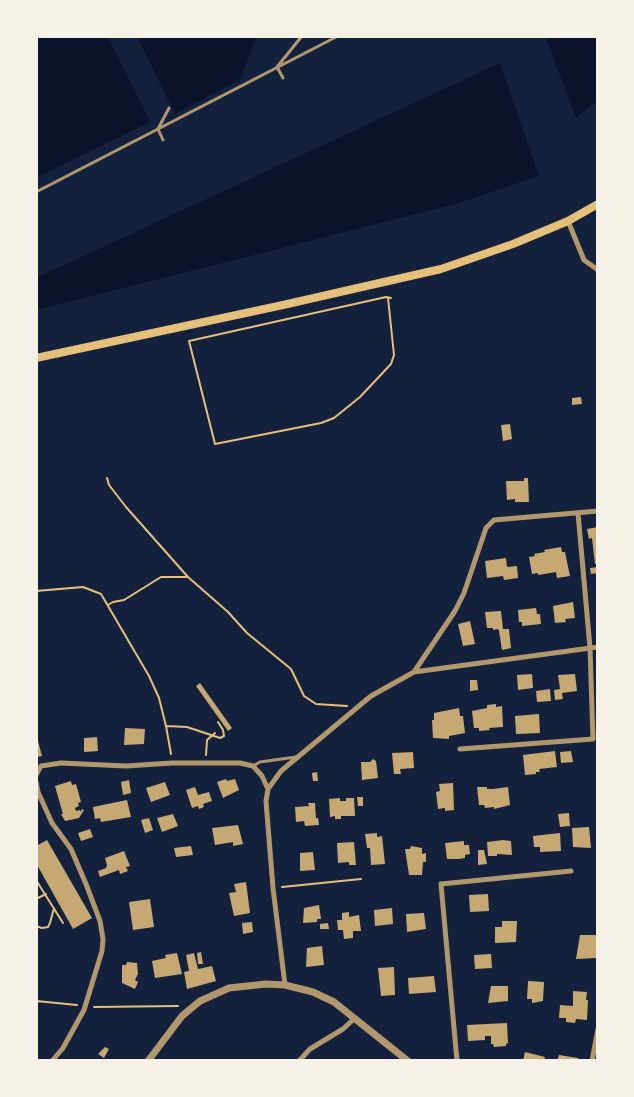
<!DOCTYPE html>
<html>
<head>
<meta charset="utf-8">
<style>
  body { margin:0 }
  #map { position:relative; width:634px; height:1097px; overflow:hidden; background:#14213d; font-family:"PT Serif",serif }
  canvas { display:block }
  .frame { position:absolute; inset:0; border:38px solid #f6f1e7; pointer-events:none }
</style>
</head>
<body>
<div id="map">
<canvas width="634" height="1097"></canvas>
<div class="frame"></div>
</div>
<script>
const g = document.querySelector('canvas').getContext('2d');
g.lineJoin = 'round';
function paint(path, color) { g.fillStyle = color; g.fill(path, 'evenodd'); }
const poly = rows => new Path2D(rows.map(r => 'M' + r).join(''));
function trace(path, color, width, dash) { g.strokeStyle = color; g.lineWidth = width; g.lineCap = dash ? 'butt' : 'round'; g.setLineDash(dash || []); g.stroke(path); }
paint(poly([
  [45,36,107,36,150,122,36,178,36,39],
  [137,36,257,36,240,80,175,114],
  [545,36,598,36,598,100,576,118],
  [500,63,539,176,456,204,36,310,36,278]
]), '#0b132b');
paint(poly([
  [581,397,582,404,572,405,572,398],
  [510,424,512,439,503,441,501,425],
  [524,478,528,478,529,502,515,502,515,499,507,500,506,481,524,481],
  [598,527,598,563,595,564,592,538,589,539,587,529],
  [561,547,562,552,565,552,570,576,557,578,556,572,538,575,538,573,532,574,529,557,535,556,534,554,545,552,544,550],
  [506,558,507,567,517,566,518,578,504,580,503,576,487,578,485,561],
  [598,567,598,573,591,574,590,568],
  [573,602,575,618,565,619,566,622,555,623,553,606],
  [536,608,537,614,540,614,541,624,522,626,522,622,519,622,518,610],
  [501,611,503,629,509,629,511,648,502,650,499,631,498,629,493,630,493,628,487,628,485,612],
  [470,621,475,644,463,646,458,624],
  [532,674,533,688,518,690,517,675],
  [575,674,577,691,562,693,563,699,555,700,554,690,560,689,558,675],
  [470,680,477,680,478,690,470,691],
  [200,683,232,728,228,731,196,686],
  [550,689,551,701,537,702,536,691],
  [496,704,496,707,502,706,503,727,489,728,490,730,479,731,479,728,474,728,472,711,487,708,487,705],
  [459,708,460,716,463,716,465,733,449,736,449,739,433,738,432,720,434,720,434,713],
  [539,714,540,733,516,734,515,716],
  [125,728,145,729,144,744,124,745],
  [97,737,98,751,84,752,84,738],
  [36,741,38,741,42,756,36,757],
  [555,751,557,767,539,769,540,772,536,772,536,774,525,775,523,755],
  [571,751,573,762,561,763,560,752],
  [413,752,414,768,400,769,401,774,394,774,392,753],
  [373,759,376,761,378,778,362,780,361,762,370,762],
  [317,772,318,781,313,781,312,773],
  [226,779,227,781,235,779,239,790,223,798,217,782],
  [129,780,131,793,123,795,121,782],
  [71,781,72,785,76,784,81,802,78,803,79,806,75,808,76,811,80,810,81,812,82,809,84,810,79,818,65,821,61,814,63,814,55,786],
  [165,782,170,795,151,802,146,788],
  [453,783,454,810,445,811,445,808,438,809,436,792,440,791,439,784],
  [195,787,198,795,209,792,212,801,203,804,204,807,199,809,198,806,192,808,186,790],
  [477,787,487,787,487,789,493,789,508,787,510,805,494,809,494,807,485,808,484,805,479,805],
  [357,797,363,797,363,806,358,806],
  [340,798,340,801,346,801,346,798,354,798,355,816,341,816,341,819,335,819,335,816,330,817,329,799],
  [127,800,131,817,101,822,100,818,95,819,93,807],
  [308,803,315,803,316,818,318,818,319,825,305,826,304,821,296,822,295,807,309,806],
  [569,813,570,826,560,827,558,814],
  [173,814,178,826,162,832,157,818],
  [149,818,153,830,145,833,141,820],
  [238,825,243,844,233,846,233,842,215,845,212,828],
  [589,827,591,848,573,847,572,828],
  [90,829,93,837,81,841,78,833],
  [377,833,377,837,382,836,385,864,371,865,370,848,367,848,365,834],
  [560,833,561,851,540,852,540,847,534,847,533,836],
  [47,840,92,918,73,929,36,863,36,846],
  [503,840,511,841,512,855,497,854,497,856,488,856,487,842],
  [464,841,464,845,469,845,470,854,465,855,465,858,459,859,447,859,445,843],
  [354,842,356,865,349,865,349,862,338,863,337,843],
  [191,846,193,855,176,857,174,848],
  [411,846,422,848,422,854,426,853,426,862,423,862,422,875,409,875,405,849,410,849],
  [478,850,484,850,487,864,478,865],
  [124,851,130,866,126,867,128,871,120,874,119,870,100,877,98,871,106,868,107,865,105,858],
  [313,852,315,870,300,871,300,853],
  [246,882,250,913,234,916,229,893,236,892,234,884],
  [488,894,489,911,470,912,469,895],
  [150,899,154,927,133,930,129,902],
  [319,905,321,919,317,919,317,922,303,923,304,908],
  [392,908,393,924,375,926,374,910],
  [349,912,349,917,359,915,361,931,353,931,353,938,344,939,343,930,338,930,337,920,342,920,342,913],
  [424,913,426,929,407,932,406,914],
  [502,921,517,921,516,942,495,943,495,927,502,927],
  [252,922,253,932,243,934,242,923],
  [328,923,329,929,320,929,320,924],
  [580,935,597,935,596,958,576,959],
  [322,946,324,965,306,967,307,948],
  [201,952,203,964,198,964,197,953],
  [177,953,182,974,155,978,152,961,166,958,165,955],
  [194,953,198,969,212,966,216,981,187,989,184,972,189,971,186,955],
  [491,954,492,968,475,969,474,955],
  [127,962,137,963,138,974,135,980,138,982,135,989,122,983,122,965,126,965],
  [394,967,395,995,381,996,378,968],
  [434,976,436,992,409,994,408,978],
  [528,981,544,982,543,1001,532,1003,532,999,527,999],
  [491,986,508,986,508,1001,488,1003],
  [573,991,587,992,586,1000,588,1000,587,1020,576,1019,575,1023,566,1022,566,1018,559,1018,560,1005,573,1006],
  [507,1023,508,1043,506,1044,506,1046,494,1047,493,1044,491,1044,491,1036,485,1036,485,1040,468,1041,467,1025],
  [105,1047,109,1049,104,1058,98,1054],
  [525,1052,545,1057,544,1061,523,1061],
  [559,1055,578,1058,580,1061,557,1061]
]), '#c6a872');
trace(poly([
  [388,298,394,355,391,364,360,397,334,418,321,423,215,444,189,341,386,297,391,298],
  [107,478,109,485,126,507,188,577,228,612,247,633,291,669,304,696,316,704,347,706],
  [36,591,83,587,101,594,149,676,159,698,166,726,171,754],
  [108,605,113,602,124,600,161,577,188,577],
  [166,726,187,727,220,738,224,736,223,730,218,722],
  [206,755,207,740,215,733],
  [36,880,63,923],
  [282,887,361,879],
  [36,899,46,894],
  [36,926,42,928,48,927,50,923,54,908],
  [36,1001,77,1005],
  [94,1007,178,1006]
]), '#e5c07b', 2);
trace(poly([
  [283,78,277,67,302,36],
  [163,140,158,129,169,108],
  [36,192,338,36],
  [253,766,260,762,296,757]
]), '#b1986c', 3);
trace(poly([
  [568,221,584,260,598,270],
  [414,672,455,611,464,593,486,528,494,520,598,511],
  [460,749,593,739,590,648,578,513],
  [36,775,41,766,61,763,126,766,172,763,240,763,253,766,262,776,268,789],
  [36,782,38,792,52,823,71,849,86,884,100,921,103,939,102,951,84,1010,63,1048,52,1061],
  [285,985,273,888,266,801,268,789,281,771,371,696,414,672,598,647],
  [299,1061,310,1049,343,1029,355,1018],
  [457,1061,441,884,571,871],
  [592,1061,598,1029]
]), '#b1986c', 5);
trace(poly([
  [148,1061,182,1016,200,1001,229,988,266,984,285,985,313,992,334,1002,408,1061]
]), '#b1986c', 7);
trace(poly([
  [36,358,283,305,441,269,513,244,568,221,598,204]
]), '#e5c07b', 8);
</script>
</body>
</html>
